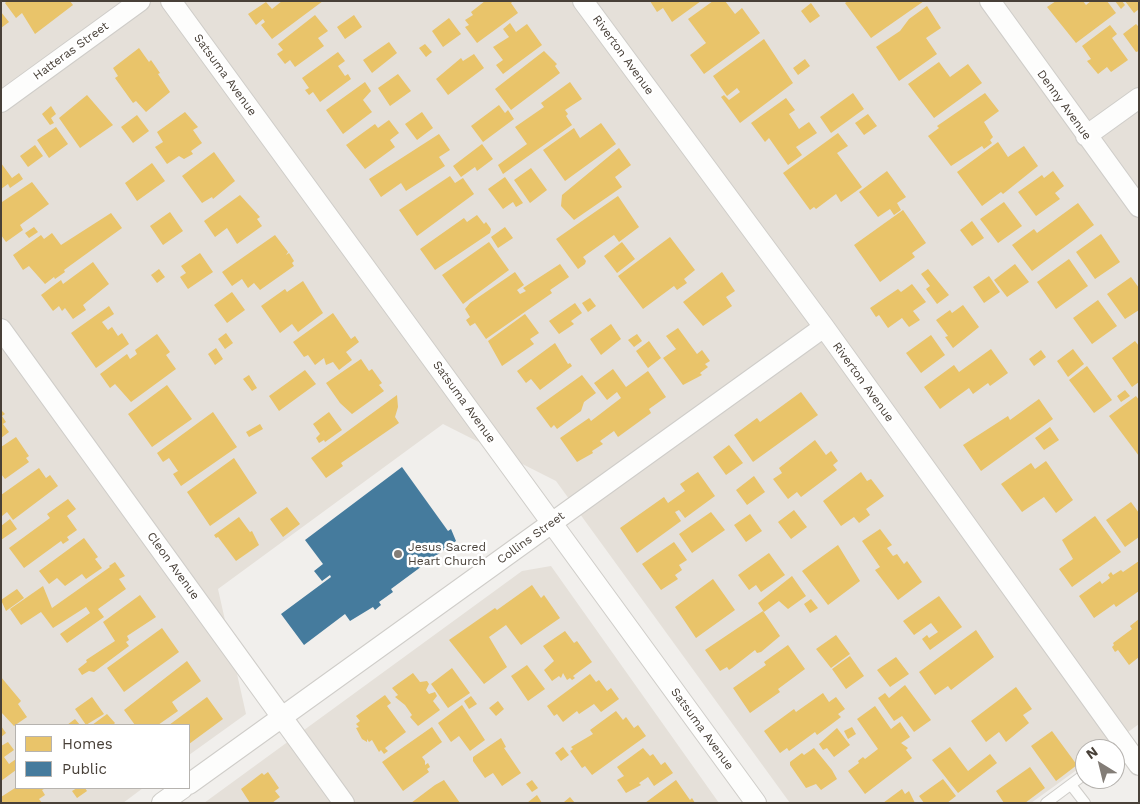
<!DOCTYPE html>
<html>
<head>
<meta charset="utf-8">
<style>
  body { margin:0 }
  #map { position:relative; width:1140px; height:804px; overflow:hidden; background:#f1efec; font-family:"Work Sans",sans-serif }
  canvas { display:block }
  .frame { position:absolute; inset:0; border:2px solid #484038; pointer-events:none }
  .legend { position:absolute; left:15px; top:724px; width:175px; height:65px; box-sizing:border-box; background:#fff; border:1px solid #b6b3af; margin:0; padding:6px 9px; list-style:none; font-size:15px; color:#484038 }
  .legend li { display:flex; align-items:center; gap:10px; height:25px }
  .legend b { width:25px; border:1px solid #b6b3af }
  .north { position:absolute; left:1075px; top:739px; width:50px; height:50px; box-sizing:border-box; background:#fff; border:1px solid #b6b3af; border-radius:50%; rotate:324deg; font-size:14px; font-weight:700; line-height:20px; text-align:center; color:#484038 }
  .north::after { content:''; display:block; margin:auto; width:18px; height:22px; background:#837d77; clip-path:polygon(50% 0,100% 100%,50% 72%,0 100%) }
</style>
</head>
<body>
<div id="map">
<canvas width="1140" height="804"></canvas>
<div class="frame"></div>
<ul class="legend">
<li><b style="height:14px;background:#e9c46a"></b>Homes</li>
<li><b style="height:14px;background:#457b9d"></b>Public</li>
</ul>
<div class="north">N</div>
</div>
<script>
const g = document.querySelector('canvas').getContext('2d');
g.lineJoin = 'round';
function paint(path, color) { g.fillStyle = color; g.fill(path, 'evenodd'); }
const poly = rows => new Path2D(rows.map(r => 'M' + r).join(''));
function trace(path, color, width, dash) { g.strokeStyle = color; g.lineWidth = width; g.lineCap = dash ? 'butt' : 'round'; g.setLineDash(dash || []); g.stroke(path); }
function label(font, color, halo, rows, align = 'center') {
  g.font = font + ' "Work Sans",sans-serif'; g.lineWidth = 5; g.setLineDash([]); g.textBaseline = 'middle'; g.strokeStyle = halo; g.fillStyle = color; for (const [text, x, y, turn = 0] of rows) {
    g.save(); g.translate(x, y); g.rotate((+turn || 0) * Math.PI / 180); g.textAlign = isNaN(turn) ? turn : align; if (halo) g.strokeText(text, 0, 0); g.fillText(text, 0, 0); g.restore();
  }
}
paint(poly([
  [1,1,1139,1,1139,724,1105,749,1085,749,1085,764,1031,803,790,803,556,481,443,424,218,589,246,714,189,755,189,725,16,725,16,788,143,788,123,803,1,803],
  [551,566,719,803,204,803,522,571]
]), '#e5e0d9');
paint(poly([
  [7,1,70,1,73,5,35,34,22,13,16,18,5,3],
  [282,1,323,1,272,39,261,25,265,22,263,19,256,25,248,14,266,2,272,9],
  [485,1,513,1,511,3,518,13,477,43,465,27,469,25,465,20,473,15,471,12],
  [650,1,701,1,672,22,663,8,657,12],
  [713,1,725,1,735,14,742,8,760,33,704,74,690,55,706,43,688,19],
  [848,1,924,1,871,38,845,3],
  [1056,1,1083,1,1086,5,1091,1,1107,1,1116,13,1076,43,1047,7],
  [1115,1,1122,1,1125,5,1121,9],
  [1125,1,1139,1,1139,9,1134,13],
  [811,3,820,16,810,23,801,11],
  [927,6,941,28,926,38,937,54,899,81,876,47,900,31,909,19],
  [1,12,9,22,1,28],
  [315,15,328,31,318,38,324,46,295,67,290,60,285,64,277,54,283,50,278,44],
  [354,15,362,27,345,39,337,27],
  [449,18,461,34,443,47,432,31],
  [510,23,516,32,527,24,542,45,503,74,496,65,503,60,493,47,509,37,503,29],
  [1136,24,1139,27,1139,51,1136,52,1123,34],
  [1110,25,1117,34,1112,38,1128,60,1111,72,1107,67,1098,74,1087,61,1091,59,1082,46],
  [764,39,793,83,740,123,721,97,724,95,729,100,740,92,737,88,727,96,713,76],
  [389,42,397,53,372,73,363,60],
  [425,44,432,52,426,57,419,48],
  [139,48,149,62,151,60,160,73,158,74,170,92,146,112,136,101,133,103,115,78,118,76,113,68],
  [544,51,557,64,555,66,560,73,511,110,495,89],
  [338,52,345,61,338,66,345,76,348,74,351,79,320,102,313,92,309,95,305,90,309,88,302,78],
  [474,54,484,68,448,95,436,79,461,58,463,61],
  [805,59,810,66,798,75,793,68],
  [939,62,950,77,968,64,982,83,934,118,908,84],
  [398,74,411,91,390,106,378,88],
  [365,82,371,91,363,100,372,112,343,134,326,110],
  [570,82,582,99,565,110,568,114,566,116,572,125,503,174,498,165,527,144,515,127,544,107,541,103],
  [853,93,864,109,831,133,820,117],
  [985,93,999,111,984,122,993,137,990,140,992,143,984,149,982,146,951,166,928,136,939,128,937,126],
  [87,95,113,125,80,148,59,118],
  [786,98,795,110,789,114,799,129,809,122,817,133,796,147,802,155,788,165,769,138,765,142,751,123],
  [499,105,505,113,508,110,514,119,483,142,471,126],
  [51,106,56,114,51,118,54,123,50,125,42,114],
  [185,112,198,127,193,130,202,143,191,151,193,154,184,159,179,156,167,164,155,147,163,142,157,132],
  [422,112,433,128,417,140,405,124],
  [868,114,877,126,864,135,855,123],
  [137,115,149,131,133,143,121,127],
  [389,120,399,133,390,140,395,147,365,169,346,145,375,124,378,128],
  [601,123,616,144,565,181,543,150,574,128,580,138],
  [56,127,68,144,49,158,37,140],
  [838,133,848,146,837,153,862,187,841,202,836,194,816,209,814,207,810,210,783,173],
  [439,134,450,150,439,157,445,166,406,191,401,183,381,197,369,179],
  [998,142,1008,157,1024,146,1038,166,1003,194,1001,192,982,206,957,172],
  [482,144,493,159,477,171,475,167,461,177,453,166],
  [35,145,43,156,28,167,20,156],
  [619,148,631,165,615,177,622,187,574,220,561,206,562,195],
  [214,152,235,181,213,199,212,197,202,203,182,176],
  [1,163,12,178,19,173,23,179,10,188,8,184,1,189],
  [152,163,165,181,137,201,125,183],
  [531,168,547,190,530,203,514,180],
  [887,171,906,197,897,203,901,210,894,215,890,209,878,217,859,192],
  [1053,171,1064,186,1055,193,1060,199,1036,216,1018,192,1042,175,1044,178],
  [450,176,455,183,463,178,474,194,417,236,399,210],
  [505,177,523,203,516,207,513,202,503,209,488,189],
  [32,182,49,204,20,225,23,230,6,242,1,235,1,201,2,202],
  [240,195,260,217,257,219,262,226,237,244,227,228,215,237,204,221],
  [618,196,639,227,619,242,614,235,583,257,586,261,585,264,578,269,556,239],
  [1004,202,1022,226,998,243,980,219],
  [1078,203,1094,225,1032,271,1012,245,1034,229,1037,233],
  [903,210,926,243,912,253,915,257,880,282,854,245],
  [170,212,183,231,163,245,150,226],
  [111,213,122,228,64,270,65,272,55,279,54,277,45,284,29,266,23,270,13,255,41,235,44,239,52,233,61,245],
  [477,215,484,224,486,222,491,229,490,233,435,270,420,249,464,218,467,222],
  [972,221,984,238,972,246,960,230],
  [34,227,38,232,29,238,25,233],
  [505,227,513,238,498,248,491,237],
  [1101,234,1120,262,1095,279,1076,252],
  [275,235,288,252,286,255,289,253,294,261,292,263,294,266,260,290,254,283,248,288,242,279,232,286,222,272],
  [670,237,695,270,684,279,687,283,677,290,674,286,643,309,618,276],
  [489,242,509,270,463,304,442,275],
  [622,242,635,259,617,273,604,256],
  [200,253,213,272,188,289,180,277,186,273,181,266],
  [1069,259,1088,286,1056,309,1037,282],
  [93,262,109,284,83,305,86,310,73,319,65,308,62,311,59,306,53,311,41,295,61,280,63,284],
  [560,264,569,277,550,290,552,293,486,339,475,323,470,326,466,320,470,317,465,309,470,303,515,272,524,285,517,290,520,294,526,291,523,288],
  [1015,264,1029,282,1007,297,994,280],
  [159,269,165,277,157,283,151,275],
  [928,269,949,295,937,304,926,289,930,286,921,274],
  [722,272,735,291,726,297,732,306,703,326,683,302],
  [989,276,1000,292,984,303,973,287],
  [1131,277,1139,288,1139,310,1125,319,1107,294],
  [303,281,323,313,298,332,292,324,280,333,261,306,285,289,287,292],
  [912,284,926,302,913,311,920,320,909,327,902,318,888,328,879,315,876,317,870,308,898,289,901,292],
  [232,292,245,310,227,323,214,305],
  [590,298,596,306,588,312,582,303],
  [1098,300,1117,326,1092,344,1073,318],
  [575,303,582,313,571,321,574,324,559,334,549,321],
  [963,305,979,327,953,348,945,337,948,336,936,320,950,310,952,313],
  [109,306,114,314,102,322,108,330,112,327,118,336,122,333,129,344,96,368,71,333],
  [333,313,351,339,355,336,359,342,346,352,352,360,339,370,333,362,326,365,324,358,315,365,308,355,304,357,293,342],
  [525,314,539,333,530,339,534,344,502,366,488,341],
  [611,324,621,339,601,355,590,339],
  [678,328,697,354,702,350,710,361,705,364,708,367,700,373,702,375,683,385,663,358,676,349,666,336],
  [226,333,233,343,225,349,218,339],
  [157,334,170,352,166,355,176,369,131,402,115,384,110,388,100,374,127,354,130,359,137,354,135,350],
  [637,334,642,341,634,347,628,340],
  [931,335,945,355,921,373,906,353],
  [649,341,661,358,648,368,636,351],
  [1135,341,1139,346,1139,382,1132,387,1112,358],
  [555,343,568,364,570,363,572,366,540,390,531,379,526,383,517,371],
  [216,348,223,359,215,365,208,354],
  [991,349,1008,373,990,386,988,383,973,394,969,388,940,409,924,387,954,365,959,372],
  [1073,349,1084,364,1068,377,1057,361],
  [1041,350,1046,357,1034,366,1029,359],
  [361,359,369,371,372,369,382,383,379,385,384,391,352,414,340,403,326,383],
  [1087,366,1112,400,1094,413,1069,380],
  [613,369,626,387,648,371,666,397,649,409,651,413,618,437,614,431,600,441,603,444,592,451,593,453,577,462,560,438,589,418,591,421,621,398,617,392,607,400,594,383],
  [305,370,316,384,279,411,269,396],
  [249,375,257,388,252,391,243,379],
  [582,375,596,393,584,402,581,411,557,429,554,425,551,428,536,408],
  [167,385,192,419,152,447,128,414],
  [1125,390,1130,396,1121,402,1117,396],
  [801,392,818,415,753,462,734,435,757,418,760,422],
  [397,395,398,407,395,417,399,423,341,463,343,466,326,478,311,458],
  [1136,396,1139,400,1139,456,1109,416],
  [1039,399,1053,419,981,471,963,445,1008,416,1010,420],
  [1,410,5,414,2,416,6,422,3,424,9,432,1,438],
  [213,412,237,447,181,486,173,474,178,471,169,458,163,462,157,453],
  [329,412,342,430,325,442,324,440,319,443,316,438,320,434,313,424],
  [260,424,263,429,249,437,246,432],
  [1050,427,1059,440,1044,450,1035,438],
  [16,437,29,456,26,458,29,462,5,479,1,474,1,447],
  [815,440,826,455,831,451,838,461,833,465,837,470,801,497,797,492,788,499,773,479,782,473,779,468],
  [729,445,743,463,726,475,713,457],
  [234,458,257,493,210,526,187,492],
  [1046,461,1073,500,1056,513,1044,497,1022,512,1001,484,1031,463,1035,469],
  [39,468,46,478,50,475,58,486,13,520,7,512,2,516,1,495],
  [698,472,715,496,685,518,679,510,675,512,681,521,637,553,620,528,664,497,668,503,685,491,680,484],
  [861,472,867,481,871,479,884,496,866,509,870,515,859,523,854,517,841,526,823,501],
  [754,476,765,492,747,505,736,490],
  [68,499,76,509,67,516,77,530,67,537,69,540,63,544,61,541,24,568,9,548,50,518,47,514],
  [1131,502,1139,513,1139,537,1125,547,1106,520],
  [287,507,300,524,283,537,270,519],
  [794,510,807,527,791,539,778,522],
  [711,512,725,530,692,553,679,534],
  [750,514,762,531,746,542,734,525],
  [1095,516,1121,552,1072,587,1059,569,1073,559,1062,540],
  [239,517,250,532,252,531,259,545,236,561,218,537,216,538,214,535],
  [10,519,17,529,1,540,1,526],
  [880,529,892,545,887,548,893,556,897,554,904,564,907,561,922,582,898,600,875,570,880,567,862,541],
  [84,538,98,557,95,559,102,568,86,579,82,574,65,586,57,578,49,584,39,571],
  [674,542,687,560,679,565,682,570,675,575,678,579,661,590,642,564],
  [838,545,860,581,828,605,802,571],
  [769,553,785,575,761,592,756,585,749,590,738,575],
  [1139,561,1139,591,1116,607,1114,604,1094,618,1079,596,1100,581,1102,584,1110,578,1108,575,1111,572,1113,575,1121,570,1123,572],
  [115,562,125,576,119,579,126,589,98,609,104,617,67,643,60,634,90,613,86,607,53,628,41,612,21,625,10,609,43,586,52,608,110,567,109,566],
  [792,576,806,596,788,609,779,601,764,612,758,603],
  [713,579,735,610,696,638,675,607],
  [532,585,541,598,544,595,560,618,521,645,506,625,489,637,507,667,484,684,449,640,495,608,497,610],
  [17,589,24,598,6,611,1,600],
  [140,595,156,617,127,636,129,640,126,642,129,646,94,672,89,671,82,675,78,669,87,662,86,660,115,641,103,622],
  [939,596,962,627,930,650,922,639,927,635,929,638,938,632,931,623,914,635,903,621],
  [811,599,818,608,810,613,804,604],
  [763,611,780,636,761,652,757,653,755,650,732,668,729,670,727,667,720,671,705,650],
  [1139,619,1139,657,1129,665,1118,650,1115,652,1112,647,1114,645,1113,643,1132,629,1130,626],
  [162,628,179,652,124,692,107,668],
  [976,630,994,657,951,690,948,686,935,695,919,672],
  [565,631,574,643,577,641,592,662,573,676,575,678,572,680,570,678,567,680,563,673,561,678,559,676,552,681,544,670,554,661,543,646],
  [836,635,850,654,831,668,816,649],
  [788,645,805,669,778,689,780,692,750,713,733,688,766,665,764,662],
  [850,656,864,676,846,689,832,669],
  [896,657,909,674,890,687,877,670],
  [187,661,201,681,172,702,178,711,158,725,135,725,124,710],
  [527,665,545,689,528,701,511,676],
  [452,668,470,693,448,708,431,684],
  [413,673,420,682,427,681,429,684,426,690,429,694,435,692,437,696,433,701,440,710,418,726,410,717,412,715,405,705,395,697,398,695,392,688],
  [590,674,596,682,599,680,607,691,611,688,619,699,601,712,594,704,579,714,577,711,563,722,557,714,554,716,547,706],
  [1,677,21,701,18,704,27,717,14,726,1,712],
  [905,685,931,720,914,732,902,716,894,721,878,698,885,693,889,698],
  [1016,687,1032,709,1023,715,1029,723,1006,742,999,732,986,742,971,721],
  [823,693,829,702,836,697,845,709,838,714,841,717,817,735,815,732,789,751,787,748,780,753,764,731,794,709,796,712],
  [385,695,391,703,387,706,406,732,385,748,388,751,384,754,381,750,379,752,372,740,369,742,367,739,367,742,362,739,356,728,359,727,356,724,360,721,356,716],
  [471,696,477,704,469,709,464,701],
  [92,697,104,714,86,725,75,709],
  [207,697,223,719,189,744,189,725,169,725],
  [498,701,504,709,496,716,489,708],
  [462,705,485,740,470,751,459,736,451,742,438,723],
  [875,706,891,729,900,722,910,737,901,743,908,748,906,750,912,758,865,794,848,771,859,763,858,761,863,757,865,759,878,749,857,719],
  [616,711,623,720,626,717,634,728,638,725,646,736,592,775,585,766,582,768,570,751,573,749,571,747,593,734,590,730],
  [107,714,115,723,113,725,92,725],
  [75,719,80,725,67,725],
  [1,726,6,733,1,737],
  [432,727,442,742,422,757,425,761,425,765,428,763,430,767,427,769,429,772,403,791,382,762],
  [852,727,856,734,848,739,844,731],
  [837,728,850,745,834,757,827,748,823,750,819,744],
  [1052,731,1077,765,1056,781,1031,746],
  [501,738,506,747,504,748,521,773,502,786,493,773,485,778,473,761,473,757],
  [8,742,14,750,4,757,9,764,16,759,16,770,1,781,1,746],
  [563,747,569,755,561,761,555,753],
  [950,747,968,771,990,754,997,763,958,793,932,760],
  [643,748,650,756,653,754,661,765,665,762,673,773,654,786,648,777,639,783,641,785,626,793,617,780,624,776,617,767],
  [814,748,832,770,837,779,821,790,816,784,806,788,790,765,790,762,802,753,804,755],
  [1030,767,1045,788,1025,803,1004,803,996,791],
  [268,772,279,788,275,791,280,797,272,803,250,803,241,789,262,773,264,775],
  [943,779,956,796,947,803,924,803,919,796],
  [444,780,460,803,411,803,435,785],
  [532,780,538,788,532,792,526,784],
  [676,780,690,800,692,798,695,803,645,803],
  [15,788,46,788,42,790,45,795,39,799,42,803,1,803,1,797],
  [77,788,85,788,87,791,77,798,72,791],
  [902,789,905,794,909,791,915,803,883,803],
  [537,795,542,803,527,803],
  [570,797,575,803,565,803,564,802]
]), '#e9c46a');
paint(poly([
  [402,467,448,531,451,529,456,541,391,589,393,592,379,602,381,605,375,610,373,607,350,621,345,614,304,645,281,614,331,577,330,575,322,581,314,571,323,564,305,540]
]), '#457b9d');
const lane = poly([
  [1071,785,1085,803],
  [1046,803,1085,774]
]);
const street = poly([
  [171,1,756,803],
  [583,1,824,327,1139,765],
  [990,1,1139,207],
  [1,102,140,1],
  [1086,136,1139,98],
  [1,329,344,803],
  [189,784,824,327],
  [162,803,183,788]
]);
trace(lane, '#cfcdc9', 12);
trace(street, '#cfcdc9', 22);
trace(lane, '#fdfdfc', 10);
trace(street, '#fdfdfc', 20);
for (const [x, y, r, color] of [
  [398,554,5,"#837d77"]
]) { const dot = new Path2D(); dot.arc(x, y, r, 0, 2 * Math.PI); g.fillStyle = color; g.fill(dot); trace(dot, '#fff', 2); }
label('12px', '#484038', '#fff', [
  ["Hatteras Street",71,51,-36],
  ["Riverton Avenue",623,55,54],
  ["Satsuma Avenue",225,75,54],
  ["Denny Avenue",1064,105,54],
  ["Riverton Avenue",863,382,54],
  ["Satsuma Avenue",464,402,54],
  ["Collins Street",531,538,-36],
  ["Cleon Avenue",173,566,54],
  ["Satsuma Avenue",702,729,54]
]);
label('12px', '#484038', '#fff', [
  ["Jesus Sacred",408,547],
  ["Heart Church",408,561]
], 'left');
</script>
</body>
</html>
